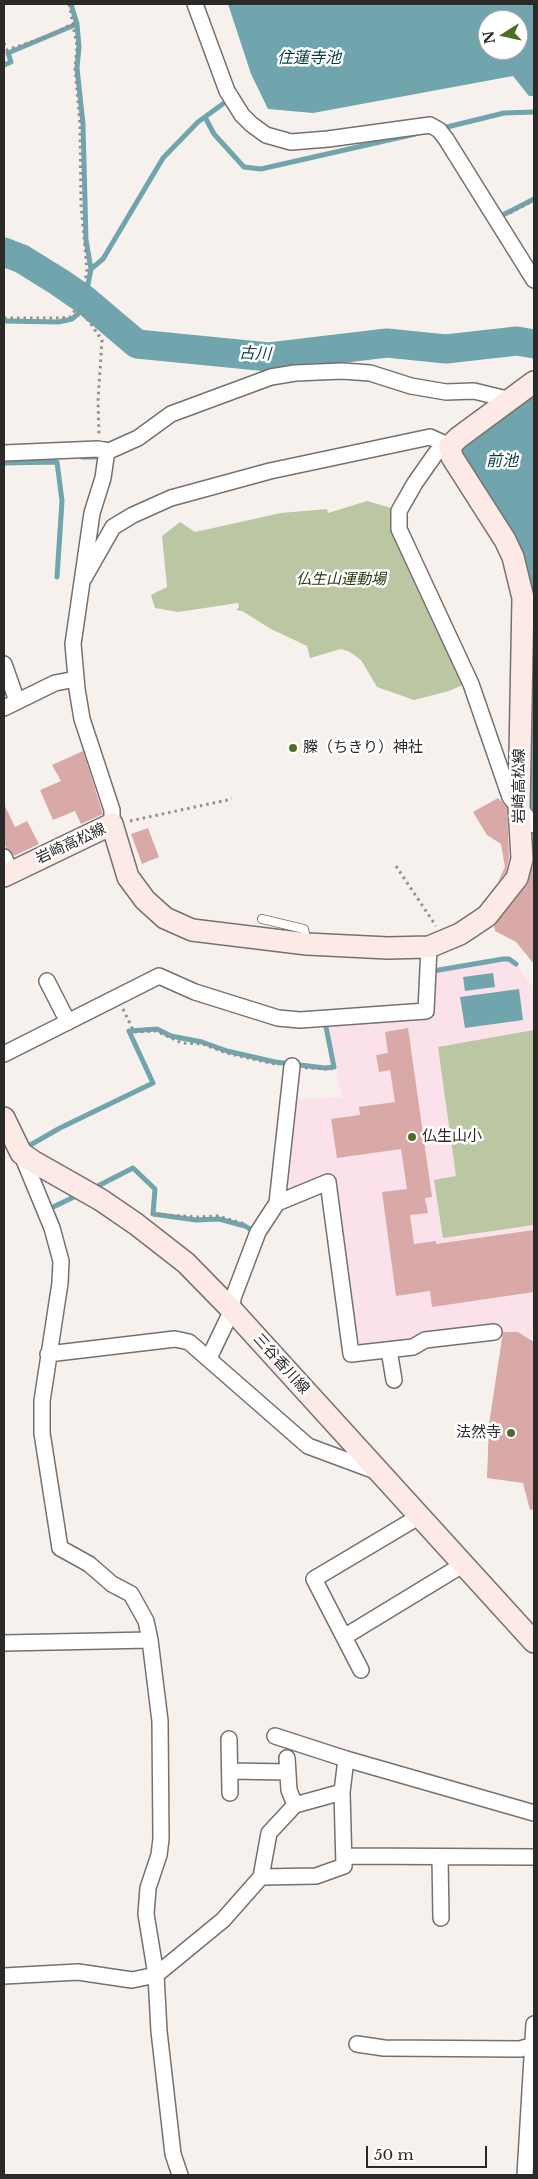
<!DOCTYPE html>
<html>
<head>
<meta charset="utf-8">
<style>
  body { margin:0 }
  #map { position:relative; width:538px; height:2179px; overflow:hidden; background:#f7f1ee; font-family:"Libre Baskerville",serif }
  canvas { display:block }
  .frame { position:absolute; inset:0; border:5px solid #2c2a29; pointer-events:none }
  .north { position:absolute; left:478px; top:10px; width:50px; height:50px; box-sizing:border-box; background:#fff; border:1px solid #abaaa9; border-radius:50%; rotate:260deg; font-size:14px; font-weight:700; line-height:20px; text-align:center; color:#2c2a29 }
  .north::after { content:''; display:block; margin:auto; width:18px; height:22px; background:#4d6d24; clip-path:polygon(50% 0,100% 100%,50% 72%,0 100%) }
  .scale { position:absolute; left:366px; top:2146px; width:121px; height:22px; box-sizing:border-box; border:2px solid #2c2a29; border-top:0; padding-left:6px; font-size:15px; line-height:18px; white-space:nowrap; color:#2c2a29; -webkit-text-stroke:4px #fff; paint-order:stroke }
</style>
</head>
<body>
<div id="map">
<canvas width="538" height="2179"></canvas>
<div class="frame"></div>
<div class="north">N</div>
<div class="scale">50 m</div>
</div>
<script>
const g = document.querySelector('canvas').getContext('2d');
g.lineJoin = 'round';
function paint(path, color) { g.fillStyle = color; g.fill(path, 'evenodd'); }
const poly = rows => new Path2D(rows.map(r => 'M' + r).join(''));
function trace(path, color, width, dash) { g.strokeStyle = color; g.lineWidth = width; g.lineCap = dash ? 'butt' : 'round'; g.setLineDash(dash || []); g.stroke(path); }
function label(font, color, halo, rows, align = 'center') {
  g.font = font + ' "Libre Baskerville","Noto Sans JP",serif'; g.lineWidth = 5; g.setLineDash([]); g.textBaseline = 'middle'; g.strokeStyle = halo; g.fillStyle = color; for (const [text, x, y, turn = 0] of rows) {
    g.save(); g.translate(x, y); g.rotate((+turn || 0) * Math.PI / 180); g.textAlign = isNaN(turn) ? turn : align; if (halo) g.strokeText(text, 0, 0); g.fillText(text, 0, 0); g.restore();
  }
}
paint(poly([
  [503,960,516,964,534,989,534,1330,531,1338,528,1338,518,1332,499,1332,499,1325,417,1335,408,1340,354,1347,333,1187,327,1175,292,1189,286,1179,295,1100,342,1097,327,1024,432,1019,434,972]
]), '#fae1ea');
paint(poly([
  [367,501,395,509,465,684,449,691,414,700,377,687,361,660,350,652,341,649,310,658,307,646,271,629,242,611,236,610,239,607,238,603,178,612,155,608,151,595,167,587,162,536,180,522,195,532,281,513,327,509,328,513],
  [534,1030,534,1225,443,1238,434,1180,456,1176,438,1047]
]), '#bbc6a2');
paint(poly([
  [228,4,534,4,534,96,529,96,513,76,313,113,268,109,251,74],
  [488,20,518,20,518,50,488,50],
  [534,392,534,812,524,798,528,593,462,462,463,448],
  [493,973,495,987,465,991,463,977],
  [519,989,523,1020,465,1028,460,997]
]), '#70a5ad');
trace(poly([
  [71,4,77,24,79,47,77,68,83,124,86,240,91,269],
  [4,65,11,62,8,53,77,24],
  [205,117,214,134,244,167,261,169,415,134],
  [443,128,504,113,534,112],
  [499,217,534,199],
  [4,321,58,322,72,319,78,314,85,300,91,269,103,259,163,158,198,122,231,98],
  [82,457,102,457],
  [4,463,57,462,62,501,57,577],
  [433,974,433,971,503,959,509,959,516,964],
  [25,1148,60,1128,153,1083,129,1031,157,1029,171,1036,202,1042,227,1051,275,1062,325,1068,334,1067,325,1022,328,1022],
  [92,1189,133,1168,155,1189,153,1214,196,1220,219,1219,245,1226,253,1231],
  [48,1207,49,1209,80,1194]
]), '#70a5ad', 5);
trace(poly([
  [4,252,22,259,59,282,85,300,137,344,269,357,387,343,446,349,517,341,534,344]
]), '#70a5ad', 29);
paint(poly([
  [83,751,103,814,81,824,75,811,53,820,40,790,61,781,52,765],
  [498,798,507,807,509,858,506,872,498,882,505,867,501,844,487,835,473,812],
  [4,804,15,827,27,821,39,844,14,856,6,848,4,843],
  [148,828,159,857,142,864,131,834],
  [534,861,534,964,516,942,495,931,494,926,527,885],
  [408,1028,432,1197,425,1198,428,1213,410,1215,414,1244,436,1241,436,1244,534,1230,534,1292,432,1307,430,1291,396,1296,382,1192,407,1189,401,1149,337,1158,331,1119,360,1115,359,1107,395,1102,390,1070,379,1072,376,1055,388,1053,385,1032],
  [503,1332,518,1332,534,1342,534,1509,530,1510,523,1483,487,1478,489,1424]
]), '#d9a9a7');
const lane = poly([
  [262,919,304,929,307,942]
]);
const street = poly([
  [195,4,227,91,242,115,251,124,266,135,291,142,328,139,430,125,439,130,446,139,534,280],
  [105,450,106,457,103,478,92,513,73,644,77,689,82,719,112,810,112,824],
  [4,453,98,449,109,451,138,438,171,414,271,377,295,373,342,371,370,373,411,386,446,392,474,391,511,400],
  [84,578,113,527,133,515,171,498,270,471,430,437,450,446,436,453,415,483,399,511,399,529,471,684,510,797,534,825],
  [4,664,17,701],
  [4,708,55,683,76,679],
  [4,857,11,872],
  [47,981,68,1022],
  [4,1054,159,976,195,992,278,1018,300,1020,426,1011,429,947],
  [21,1153,52,1228,61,1261,60,1283,42,1401,42,1433,60,1548,89,1564,112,1584,131,1594,146,1621,150,1640,160,1721,161,1839,159,1855,148,1888,146,1914,156,1975,159,2031,173,2154,180,2175],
  [277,1203,292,1066],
  [389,1350,394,1380],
  [48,1354,175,1339,189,1342,308,1446,378,1472],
  [209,1358,232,1310,233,1298,258,1232,277,1203,328,1182,351,1354,413,1347,425,1340,494,1332],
  [344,1637,464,1564],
  [4,1643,150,1640],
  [361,1670,314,1579,420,1516],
  [275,1736,346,1759,534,1813],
  [229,1739,230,1793],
  [287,1758,289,1790,295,1805],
  [230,1771,288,1772],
  [345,1856,534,1857],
  [440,1857,441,1918],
  [261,1877,316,1876,344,1866,342,1792,346,1759],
  [4,1976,78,1972,132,1980,156,1975,223,1920,261,1877,269,1833,295,1805,342,1792],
  [357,2044,384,2048,520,2049,534,2045],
  [525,2175,534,2024]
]);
const secondary = poly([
  [4,876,112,824,128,877,145,900,165,918,192,930,307,944,388,948,429,947,460,934,487,916,517,878,522,859,519,807,523,598,513,557,505,540,452,457,450,446,458,438,534,382],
  [4,1118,21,1153,34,1162,101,1200,136,1224,186,1263,232,1310,534,1642]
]);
trace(lane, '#76716f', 10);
trace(street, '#76716f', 18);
trace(secondary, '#76716f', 24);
trace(poly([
  [69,4,77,46,75,68,80,124,81,205,87,270,84,288],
  [4,43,7,50,49,36,74,23],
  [510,213,534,200],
  [4,318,59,318,70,317,76,309,83,313,102,340,98,401,99,435],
  [130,821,232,799],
  [396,866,436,926],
  [123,1009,134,1032,156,1031,182,1043,203,1044,226,1053,279,1065],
  [305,1068,332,1069],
  [151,1214,197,1217,218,1216,245,1224]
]), '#938f8d', 3, [2.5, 4]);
trace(lane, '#fff', 8);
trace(street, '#fff', 15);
trace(secondary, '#fde9e6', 21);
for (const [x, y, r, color] of [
  [293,748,5,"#4d6d24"],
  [412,1137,5,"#4d6d24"],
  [511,1433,5,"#4d6d24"]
]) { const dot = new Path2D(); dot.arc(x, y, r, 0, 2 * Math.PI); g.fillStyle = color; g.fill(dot); trace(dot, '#fff', 2); }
label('italic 15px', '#2c3607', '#fff', [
  ["仏生山運動場",341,580]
]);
label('15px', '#2c2a29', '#fff', [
  ["榺（ちきり）神社",303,748],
  ["仏生山小",422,1137],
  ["法然寺",501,1433,"right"]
], 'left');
label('15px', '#2c2a29', '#fff', [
  ["岩崎高松線",520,786,-90],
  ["岩崎高松線",71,844,-25],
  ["三谷香川線",281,1364,48]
]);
label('italic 16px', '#083c42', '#fff', [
  ["住蓮寺池",309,58],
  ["古川",255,354,3],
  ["前池",502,461]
]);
</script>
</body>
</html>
